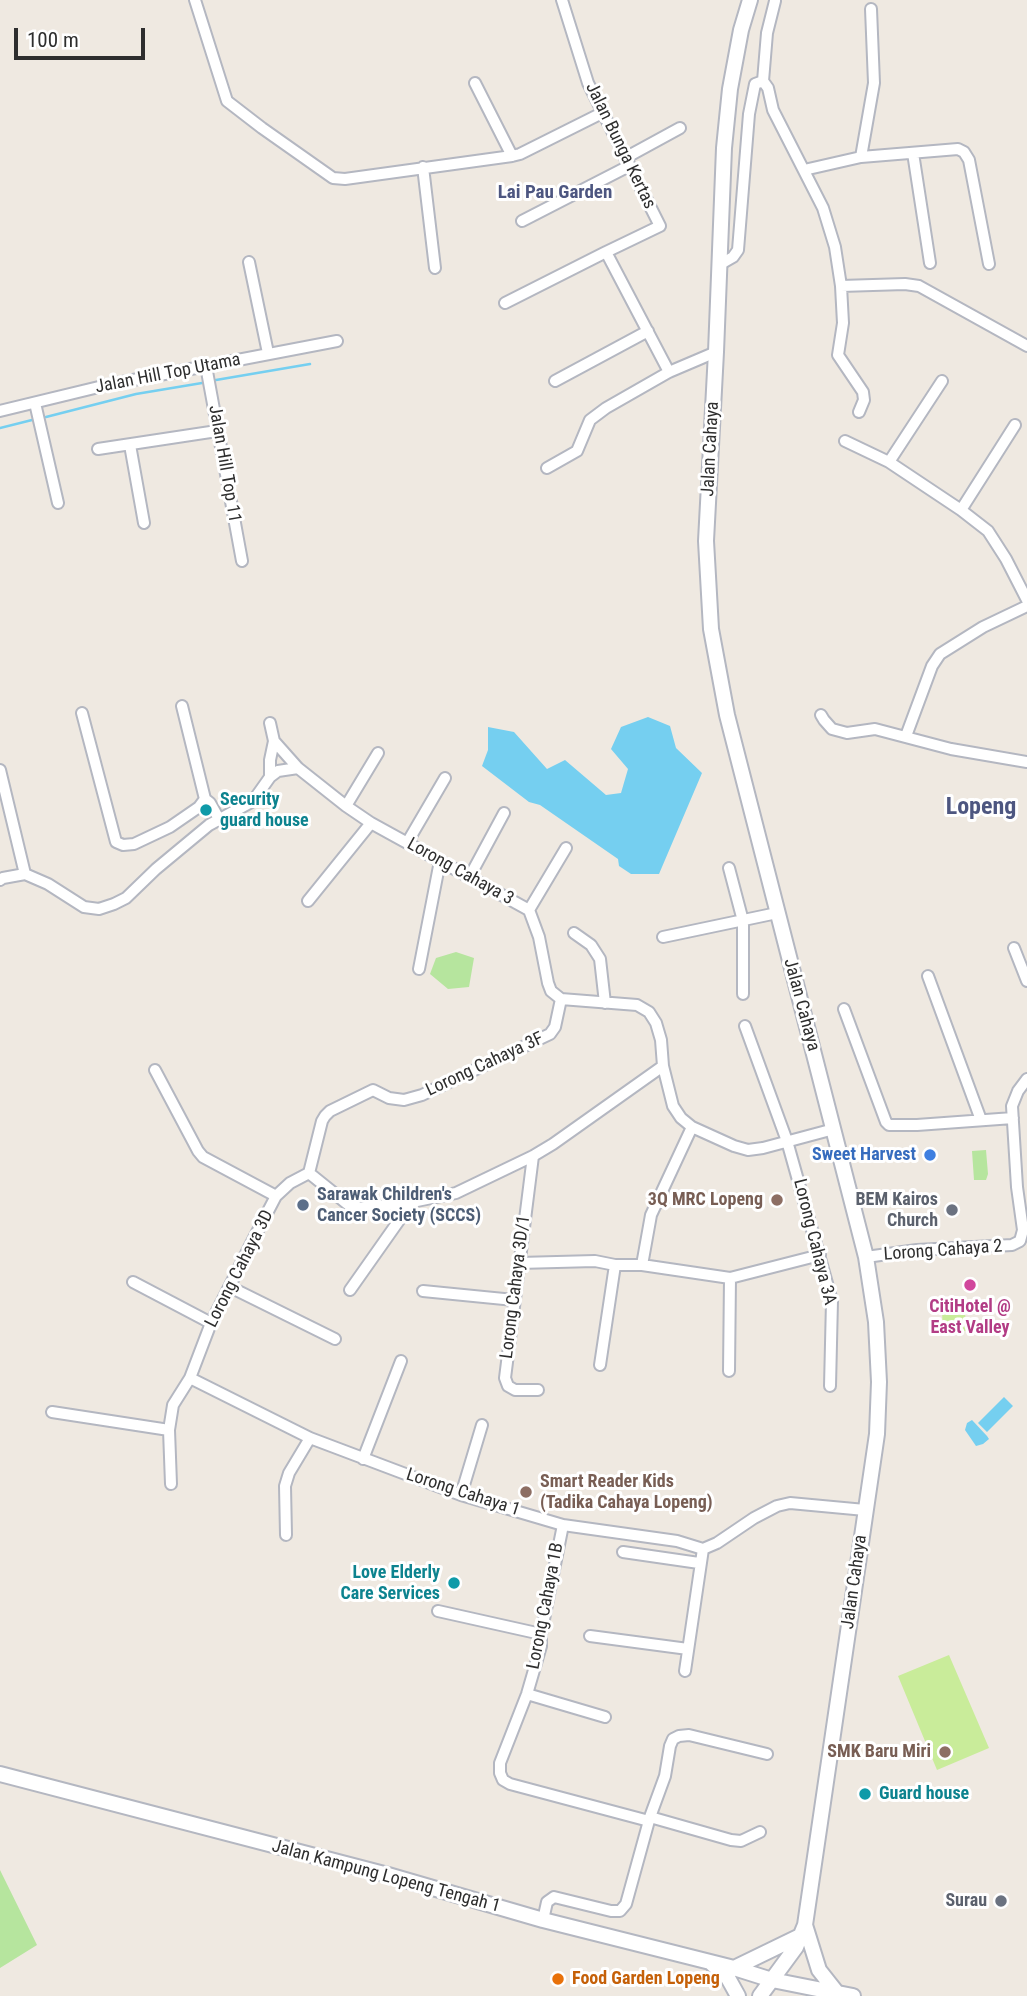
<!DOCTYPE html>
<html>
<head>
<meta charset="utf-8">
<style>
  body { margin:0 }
  #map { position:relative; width:1027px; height:1996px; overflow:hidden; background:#efe9e1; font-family:"Roboto Condensed",sans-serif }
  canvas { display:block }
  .scale { position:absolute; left:14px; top:28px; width:131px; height:32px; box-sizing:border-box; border:4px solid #2e2e2e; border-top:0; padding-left:9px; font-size:21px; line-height:24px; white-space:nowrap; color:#2e2e2e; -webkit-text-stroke:5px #fff; paint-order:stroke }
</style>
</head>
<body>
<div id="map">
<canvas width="1027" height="1996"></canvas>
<div class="scale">100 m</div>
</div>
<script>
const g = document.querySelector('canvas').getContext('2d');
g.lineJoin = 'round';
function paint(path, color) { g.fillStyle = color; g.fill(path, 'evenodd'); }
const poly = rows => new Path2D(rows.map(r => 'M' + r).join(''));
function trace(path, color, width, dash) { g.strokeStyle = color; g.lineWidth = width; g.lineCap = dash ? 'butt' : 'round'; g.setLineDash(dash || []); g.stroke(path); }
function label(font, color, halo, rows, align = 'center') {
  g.font = font + ' "Roboto Condensed",sans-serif'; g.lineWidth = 6; g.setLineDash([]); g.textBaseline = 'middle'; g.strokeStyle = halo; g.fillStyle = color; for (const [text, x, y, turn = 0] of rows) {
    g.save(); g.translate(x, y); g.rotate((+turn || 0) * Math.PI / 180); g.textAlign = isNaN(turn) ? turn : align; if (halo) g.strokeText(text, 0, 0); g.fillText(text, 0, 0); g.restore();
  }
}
paint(poly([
  [456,952,474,958,469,987,448,989,430,974,436,958],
  [986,1150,988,1174,986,1180,974,1180,972,1151],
  [0,1870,37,1945,0,1968]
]), '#b6e59e');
paint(poly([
  [965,1310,966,1331,943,1332,942,1311],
  [949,1655,989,1748,937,1770,898,1676]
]), '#c9ec9a');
paint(poly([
  [648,717,670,726,676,748,702,773,659,874,631,874,619,866,618,859,540,805,529,802,482,766,488,750,488,727,514,732,547,769,565,760,606,795,621,793,628,769,611,749,621,727],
  [1004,1397,1013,1406,987,1432,978,1423],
  [972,1420,987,1436,989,1439,983,1444,976,1446,965,1430,967,1423]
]), '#75cff0');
trace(poly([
  [216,380,310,364],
  [46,417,136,394,202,383],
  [0,428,32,420]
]), '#75cff0', 2.5);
const street = poly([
  [195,0,227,101,262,128,333,178,345,179,512,156,520,154,602,113],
  [562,0,588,83,660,226,606,252,669,372],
  [775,1,767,33,763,81,768,88,773,110,823,208,835,247,841,286,843,323,838,355,863,392,864,400,859,412],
  [475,83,512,156],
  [913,153,930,263],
  [861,157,874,83,871,9],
  [625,158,680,128],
  [423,167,435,268],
  [804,170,861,157,958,149,964,152,969,160,989,264],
  [522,221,629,166],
  [249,262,268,353],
  [719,265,733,257,738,250,749,114,755,84,763,81],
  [841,286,905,284,919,286,1027,346],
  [505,303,606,252],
  [206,366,242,561],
  [555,381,648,331],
  [35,403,58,503],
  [0,411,107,385,337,341],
  [845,441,889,462,961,510,988,531,1006,559,1027,600],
  [130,445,144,523],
  [98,449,217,431],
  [889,462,942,381],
  [547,468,577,451,590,420,606,408,669,372,716,352],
  [961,510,1015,425],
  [82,713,116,842,123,845,134,844,170,827,199,807,205,799,182,706],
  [821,715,824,720,832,729,847,733,875,729,951,749,1027,762],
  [270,723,274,741,298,768,346,806,371,823,529,910,539,937,548,983,551,991,561,999,637,1005,649,1012,656,1023,661,1040,663,1066,673,1106,681,1118,692,1127,734,1146,748,1150,763,1148,834,1129],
  [906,736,932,666,940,654,983,627,1027,606],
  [0,770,25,874,48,884,84,907,99,909,114,904,126,898,156,869,209,825,253,801,270,777,278,771,298,768],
  [270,777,270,760,274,741],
  [205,799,210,803,219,819],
  [346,806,378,753],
  [407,843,445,778],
  [729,868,743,921,743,994],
  [470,876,504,813],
  [0,880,3,878,25,874],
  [308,901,371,823],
  [529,910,566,848],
  [574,933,591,945,600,959,605,1003],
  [663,937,777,913],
  [1014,948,1027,981],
  [419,969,440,861],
  [928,976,981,1120],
  [844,1009,886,1122,889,1125,917,1125,1013,1118],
  [745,1026,787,1141,832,1301,830,1386],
  [155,1070,198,1151,203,1157,276,1196],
  [533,1156,505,1378,508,1386,515,1390,538,1390],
  [309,1173,322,1121,325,1116,330,1111,373,1090,389,1098,404,1100,422,1095,550,1034,555,1027,561,999],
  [866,1257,917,1250,1012,1245,1020,1241,1023,1230,1017,1187,1012,1106,1018,1091,1027,1079],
  [519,1263,595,1261,615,1265,642,1265,651,1215,692,1127],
  [642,1265,730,1278,820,1255],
  [133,1282,211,1323],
  [230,1287,335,1339],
  [350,1290,412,1202],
  [423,1291,514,1300],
  [600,1365,615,1265],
  [729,1371,730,1278],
  [190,1378,310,1438,461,1495,563,1525,677,1541,703,1549,717,1543,754,1518,777,1506,790,1503,865,1510],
  [52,1412,169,1430],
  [363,1459,401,1361],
  [171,1484,169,1430,173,1405,190,1378,211,1323,253,1240,276,1196,290,1183,309,1173,350,1206,362,1208,412,1202,456,1193,533,1156,553,1144,663,1066],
  [461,1495,482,1425],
  [563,1525,541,1634,541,1646,527,1694,500,1763,500,1773,503,1780,510,1784,649,1821],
  [286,1535,285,1486,289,1473,310,1438],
  [623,1552,699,1563],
  [438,1611,541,1634],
  [590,1636,688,1649],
  [685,1671,703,1549],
  [527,1694,605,1717],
  [650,1817,731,1840,741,1841,760,1832],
  [543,1920,547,1902,554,1897,611,1911,620,1911,626,1904,650,1817,665,1776,670,1746,673,1739,679,1736,689,1735,767,1754]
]);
const secondary = poly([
  [750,0,741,30,730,89,724,148,716,352,706,541,711,629,727,715,866,1257,876,1322,879,1382,877,1434,805,1925,796,1947,760,1996],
  [0,1774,388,1875,543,1920,734,1968,772,1980,853,1996],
  [805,1925,819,1970,838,1994],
  [710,1962,728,1978,738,1996],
  [734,1968,802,1935]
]);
trace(street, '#b4b7c1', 14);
trace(secondary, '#b4b7c1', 18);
trace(street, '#fff', 10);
trace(secondary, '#fff', 14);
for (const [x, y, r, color] of [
  [206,810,7,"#0f9aa8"],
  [930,1155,7,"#3f7fe0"],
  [777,1200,7,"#8d6e63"],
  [303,1205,7,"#5c6f8a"],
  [952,1210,7,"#6b7280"],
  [970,1285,7,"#d1479c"],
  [526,1492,7,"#8d6e63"],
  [454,1583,7,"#0f9aa8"],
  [945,1752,7,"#8d6e63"],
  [865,1794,7,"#0f9aa8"],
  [1001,1901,7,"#6b7280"],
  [558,1979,7,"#e8710a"]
]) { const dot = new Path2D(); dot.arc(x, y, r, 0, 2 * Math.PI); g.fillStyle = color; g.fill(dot); trace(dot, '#fff', 2.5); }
label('18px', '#2e2e2e', '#fff', [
  ["Jalan Bunga Kertas",620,146,64],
  ["Jalan Hill Top Utama",168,374,-11],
  ["Jalan Cahaya",711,449,-87],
  ["Jalan Hill Top 11",224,464,80],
  ["Lorong Cahaya 3",460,872,29],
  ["Jalan Cahaya",801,1005,75],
  ["Lorong Cahaya 3F",485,1065,-25],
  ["Lorong Cahaya 3A",814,1242,76],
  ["Lorong Cahaya 2",943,1251,-4],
  ["Lorong Cahaya 3D",240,1269,-63],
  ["Lorong Cahaya 3D/1",516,1287,-83],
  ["Lorong Cahaya 1",463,1493,18],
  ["Jalan Cahaya",855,1582,-82],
  ["Lorong Cahaya 1B",546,1606,-79],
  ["Jalan Kampung Lopeng Tengah 1",386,1877,15]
]);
label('bold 18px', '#0d838f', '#fff', [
  ["Security",220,800],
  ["guard house",220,821],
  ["Love Elderly",440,1573,"right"],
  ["Care Services",440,1594,"right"],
  ["Guard house",879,1794]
], 'left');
label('bold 18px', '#366cbe', '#fff', [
  ["Sweet Harvest",916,1155]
], 'right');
label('bold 18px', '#4e5e75', '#fff', [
  ["Sarawak Children's",317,1195],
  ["Cancer Society (SCCS)",317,1216]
], 'left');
label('bold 18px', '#785e54', '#fff', [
  ["3Q MRC Lopeng",763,1200],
  ["Smart Reader Kids",540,1482,"left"],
  ["(Tadika Cahaya Lopeng)",540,1503,"left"],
  ["SMK Baru Miri",931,1752]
], 'right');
label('bold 18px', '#5b616d', '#fff', [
  ["BEM Kairos",938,1200],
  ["Church",938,1221],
  ["Surau",987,1901]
], 'right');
label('bold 18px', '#b23c85', '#fff', [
  ["CitiHotel @",970,1307],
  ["East Valley",970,1328]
]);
label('bold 18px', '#c56008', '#fff', [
  ["Food Garden Lopeng",572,1979]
], 'left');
label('bold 19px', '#4d5680', '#fff', [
  ["Lai Pau Garden",555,193]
]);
label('bold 24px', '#4d5680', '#fff', [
  ["Lopeng",981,808]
]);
</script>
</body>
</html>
